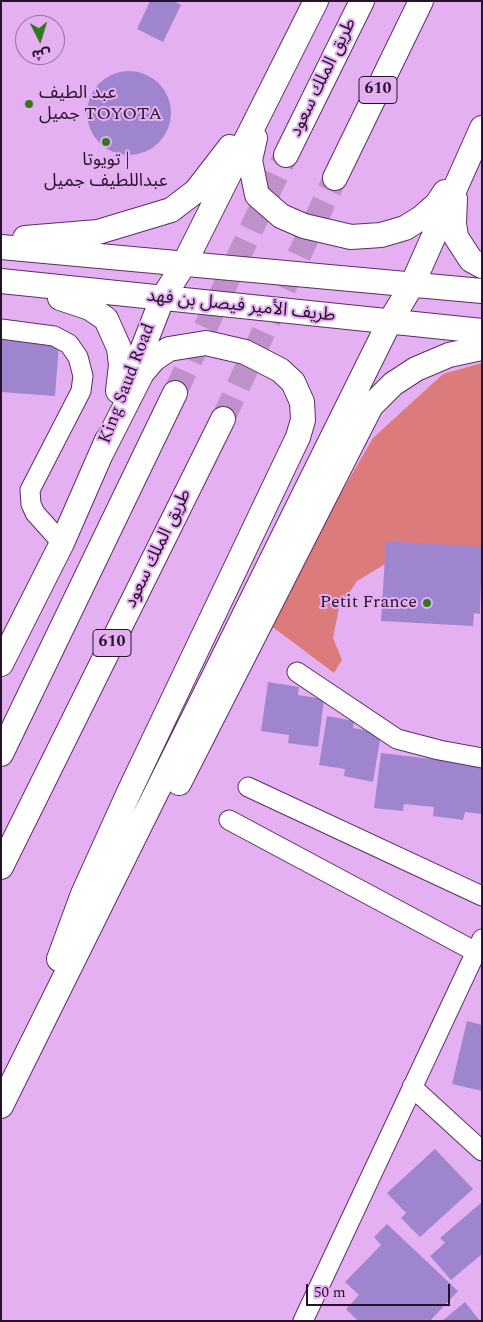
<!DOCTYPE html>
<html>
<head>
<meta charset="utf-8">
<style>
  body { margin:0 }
  #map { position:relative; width:483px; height:1322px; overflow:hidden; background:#e5b0f2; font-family:Spectral,"Noto Sans Arabic",serif }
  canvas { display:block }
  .frame { position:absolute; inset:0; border:2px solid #26122a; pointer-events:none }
  .north { position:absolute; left:15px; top:15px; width:50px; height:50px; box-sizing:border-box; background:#e5b0f2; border:1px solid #9971a2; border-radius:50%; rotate:175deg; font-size:14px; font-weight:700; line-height:20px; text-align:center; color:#26122a }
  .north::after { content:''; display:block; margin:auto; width:18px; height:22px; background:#31781b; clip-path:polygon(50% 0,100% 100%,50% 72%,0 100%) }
  .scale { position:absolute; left:306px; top:1284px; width:144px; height:22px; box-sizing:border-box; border:2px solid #26122a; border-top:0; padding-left:6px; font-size:15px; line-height:18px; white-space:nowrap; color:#26122a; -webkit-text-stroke:4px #e5b0f2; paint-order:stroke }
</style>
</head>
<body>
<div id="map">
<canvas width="483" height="1322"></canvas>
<div class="frame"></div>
<div class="north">ش</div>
<div class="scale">50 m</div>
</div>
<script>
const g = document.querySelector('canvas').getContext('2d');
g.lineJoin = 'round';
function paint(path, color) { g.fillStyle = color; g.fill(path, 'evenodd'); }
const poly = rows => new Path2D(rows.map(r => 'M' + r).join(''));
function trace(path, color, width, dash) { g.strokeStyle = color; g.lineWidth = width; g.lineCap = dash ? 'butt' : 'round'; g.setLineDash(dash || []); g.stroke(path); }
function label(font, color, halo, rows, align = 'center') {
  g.font = font + ' Spectral,"Noto Sans Arabic",serif'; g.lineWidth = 4; g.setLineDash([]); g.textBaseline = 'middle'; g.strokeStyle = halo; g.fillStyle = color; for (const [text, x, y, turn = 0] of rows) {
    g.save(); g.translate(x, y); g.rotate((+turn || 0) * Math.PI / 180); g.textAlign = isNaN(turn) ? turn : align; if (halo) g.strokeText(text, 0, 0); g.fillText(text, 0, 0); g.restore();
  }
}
paint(poly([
  [482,363,482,577,468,563,392,560,357,581,339,608,333,638,342,660,334,673,266,622,373,438,443,374]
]), '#db7b7c');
paint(poly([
  [150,1,174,1,181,5,163,42,137,29],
  '87 113a42 42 0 1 1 84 0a42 42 0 1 1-84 0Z',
  [1,339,59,343,55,396,1,392],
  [386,541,482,547,480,614,474,613,473,626,381,621],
  [268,682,299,687,298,695,324,699,318,747,288,743,289,735,261,731],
  [327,716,354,721,353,728,381,733,373,782,344,776,345,769,319,765],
  [381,753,482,765,482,814,465,812,463,820,433,816,434,807,404,804,403,811,374,808],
  [467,1021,482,1025,482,1091,452,1084],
  [435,1149,473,1189,420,1237,401,1218,406,1213,387,1193],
  [482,1202,482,1254,451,1280,430,1256,445,1243,440,1238],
  [387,1224,458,1291,430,1321,358,1321,346,1309,359,1295,345,1282,381,1245,374,1237],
  [465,1302,480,1321,442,1321]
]), '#9e85cd');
trace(poly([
  [175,393,286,155],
  [223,419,335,178]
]), '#bf90ca', 24, [24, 12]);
const minor = poly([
  [1,329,54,336,69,344,78,357,83,376,81,391,30,490,31,504,35,513,62,543],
  [297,672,397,739,439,750,482,758],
  [248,787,482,896],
  [229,820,476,952],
  [412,1087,482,1151],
  [303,1321,482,939]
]);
const major = poly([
  [255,138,250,160,257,195,281,216,304,226,351,237,381,235,405,228,421,218,437,204,445,192],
  [286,155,362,1],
  [335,178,421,1],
  [455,199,454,223,456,237,471,260,482,266],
  [25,238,98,232,171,210,196,191,230,147],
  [1,247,482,291],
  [1,281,482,331],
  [60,298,90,308,106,319,119,348,121,365,118,391],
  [132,376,162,299,184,264,316,1],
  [1,664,62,543,107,440],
  [1,754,175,393],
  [179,783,371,406,393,384,416,369,449,355,482,348],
  [1,867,223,419],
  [59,959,83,894,130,790,298,437,303,420,302,402,293,382,280,370,245,352,206,343,169,349,154,359,142,373,101,454],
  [1,1106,389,323,412,285,482,128]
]);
trace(minor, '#5b2d67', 21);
trace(major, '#5b2d67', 26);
trace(minor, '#fff', 19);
trace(major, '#fff', 24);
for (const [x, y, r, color] of [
  [29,104,5,"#31781b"],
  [106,142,5,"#31781b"],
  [427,603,5,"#31781b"]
]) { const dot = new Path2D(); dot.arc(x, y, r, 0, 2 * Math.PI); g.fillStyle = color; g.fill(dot); trace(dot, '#e5b0f2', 2); }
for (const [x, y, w] of [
  [378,90,38],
  [112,643,38]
]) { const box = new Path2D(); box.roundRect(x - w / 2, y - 13.5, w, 27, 4); g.fillStyle = '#e5b0f2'; g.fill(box); trace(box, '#26122a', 1); }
label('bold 16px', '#26122a', null, [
  ["610",378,90],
  ["610",112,643]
]);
label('18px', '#26122a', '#e5b0f2', [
  ["طريق الملك سعود",324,78,-64],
  ["طريف الأمير فيصل بن فهد",241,307,6],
  ["King Saud Road",128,384,-69],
  ["طريق الملك سعود",159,549,-64]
]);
label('18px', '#26122a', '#e5b0f2', [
  ["عبد الطيف",39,94],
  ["جميل TOYOTA",39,115],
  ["تويوتا |",106,161,"center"],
  ["عبداللطيف جميل",106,182,"center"],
  ["Petit France",417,603,"right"]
], 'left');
</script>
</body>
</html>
